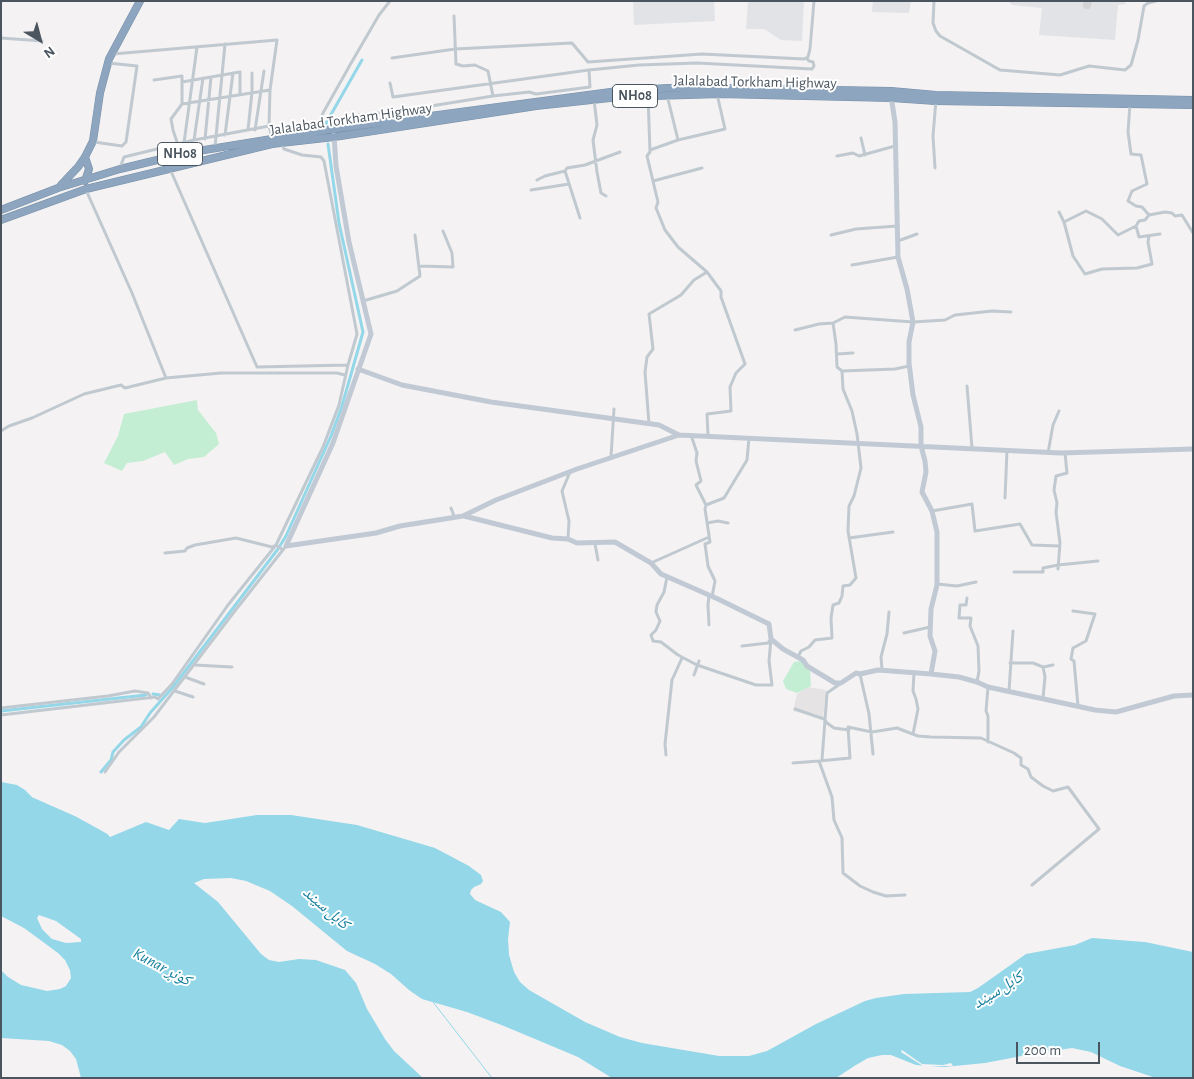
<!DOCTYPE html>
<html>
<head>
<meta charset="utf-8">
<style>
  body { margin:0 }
  #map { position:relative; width:1194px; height:1079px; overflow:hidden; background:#f4f2f2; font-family:"Alegreya Sans",sans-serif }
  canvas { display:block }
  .frame { position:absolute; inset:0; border:2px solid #4a555f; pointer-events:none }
  .north { position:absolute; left:15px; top:15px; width:50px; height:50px; -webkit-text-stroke:4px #fff; paint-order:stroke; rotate:143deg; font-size:14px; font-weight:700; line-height:20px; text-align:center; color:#4a555f }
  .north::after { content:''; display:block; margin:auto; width:18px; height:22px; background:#4a555f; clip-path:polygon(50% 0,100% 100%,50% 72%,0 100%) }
  .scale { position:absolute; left:1016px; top:1042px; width:84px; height:22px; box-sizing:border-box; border:2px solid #4a555f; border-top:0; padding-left:6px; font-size:15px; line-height:18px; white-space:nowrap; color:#4a555f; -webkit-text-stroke:4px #fff; paint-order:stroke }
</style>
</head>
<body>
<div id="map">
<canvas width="1194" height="1079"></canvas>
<div class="frame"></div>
<div class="north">N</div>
<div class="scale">200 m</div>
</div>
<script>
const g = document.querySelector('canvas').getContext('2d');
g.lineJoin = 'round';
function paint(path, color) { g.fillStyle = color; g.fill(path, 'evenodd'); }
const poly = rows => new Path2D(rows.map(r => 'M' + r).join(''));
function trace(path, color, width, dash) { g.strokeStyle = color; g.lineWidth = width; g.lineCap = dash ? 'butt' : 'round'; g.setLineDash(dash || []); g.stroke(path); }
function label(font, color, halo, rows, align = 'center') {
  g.font = font + ' "Alegreya Sans","Noto Naskh Arabic",sans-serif'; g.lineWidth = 4; g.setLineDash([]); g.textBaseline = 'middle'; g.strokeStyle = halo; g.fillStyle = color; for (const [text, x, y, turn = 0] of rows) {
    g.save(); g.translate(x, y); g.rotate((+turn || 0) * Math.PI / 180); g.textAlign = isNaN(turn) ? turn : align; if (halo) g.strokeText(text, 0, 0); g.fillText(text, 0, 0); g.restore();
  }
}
paint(poly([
  [808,687,826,690,823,718,793,711,797,694]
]), '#e5e3e4');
paint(poly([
  [633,1,714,1,715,21,634,25],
  [748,1,804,1,802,41,781,40,764,29,746,29],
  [873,1,911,1,909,13,872,12],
  [1008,1,1125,1,1125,4,1118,5,1115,40,1039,35,1042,8,1012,5]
]), '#e1e3e6');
paint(poly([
  [197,400,198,410,216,433,219,444,204,457,188,459,174,465,165,452,143,461,127,463,122,471,104,463,118,436,124,414],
  [801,661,810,669,811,686,797,693,786,689,783,681,794,662]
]), '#c4eed4');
paint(poly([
  [1,782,17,785,25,790,32,797,75,816,105,831,110,837,146,822,169,830,179,819,205,823,257,815,291,815,357,825,435,848,469,866,481,875,483,881,481,884,474,887,471,890,470,894,475,900,501,912,510,922,508,939,509,955,514,972,520,982,529,990,585,1022,620,1037,642,1043,719,1056,749,1056,767,1051,816,1024,865,1001,876,998,904,994,970,992,978,988,1026,954,1075,945,1092,938,1145,942,1193,952,1193,1078,1156,1078,1120,1066,1091,1052,1072,1048,1032,1054,985,1063,944,1067,916,1065,891,1055,882,1055,868,1058,856,1065,836,1078,612,1078,578,1057,504,1026,467,1012,422,999,409,990,391,974,375,964,347,951,292,906,270,891,246,881,231,878,204,879,194,883,218,902,261,954,269,960,279,962,299,959,316,960,345,970,356,983,367,1009,385,1039,394,1051,423,1078,81,1078,76,1059,70,1051,62,1045,49,1041,1,1038,1,970,8,977,21,985,47,991,60,989,66,986,71,978,70,970,65,960,58,953,24,928,1,916],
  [39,915,56,921,81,939,81,942,66,943,52,939,42,929,37,918]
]), '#93d7e9');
paint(poly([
  [32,796,35,796,72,813,107,832,111,836,75,816,32,797],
  [902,1050,922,1064,943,1065,951,1063,953,1066,923,1066,901,1052]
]), '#f4f2f2');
trace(poly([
  [433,1002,492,1078]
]), '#93d7e9', 1);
trace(poly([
  [325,125,362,60],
  [153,694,160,695],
  [1,711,146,695],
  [101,772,111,760,113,752,124,740,141,727,150,713,173,687,278,549,286,536,331,436,342,406,363,332,339,223,328,144]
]), '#93d7e9', 3);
trace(poly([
  [1087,5,1088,1]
]), '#d4d4d7', 8);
const highway = poly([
  [85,181,89,169,85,157],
  [61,185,78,167,85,157,93,141,100,93,109,59,140,1],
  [1,210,58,188,120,169,186,153,333,129,618,91,668,88,718,88,891,91,936,95,1193,100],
  [1,220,86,189,272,144,334,137,536,106,619,97,720,94,892,98,936,101,1193,105]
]);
trace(highway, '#7890aa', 8);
trace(poly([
  [934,1,933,23,936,31,940,36,1000,70,1060,75,1089,66,1125,70,1131,65,1138,40,1144,6,1148,3,1156,1],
  [1,38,42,41],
  [113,54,277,40,270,90,269,126,272,138],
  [392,58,455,49,572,43,588,62,702,54,804,59,808,57,810,49,814,1],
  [154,80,182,76,182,104],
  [182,82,240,72,240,94],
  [390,83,393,97,589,70],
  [667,95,678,140],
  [493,96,529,92,536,94,590,87,589,70,639,65,697,63,812,69,814,66,813,62,809,61,806,58],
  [648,96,650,152,647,156,658,202,656,208,665,230,678,247,707,272,694,280,681,295,649,314,653,349,647,357,645,372,649,424],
  [594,100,597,125,593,140,597,172,601,193,606,196],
  [1130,104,1128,132,1131,154,1141,155,1147,184,1132,191,1128,201,1136,206,1142,207,1149,215,1165,212,1172,213,1175,216,1182,215,1193,233],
  [337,128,336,126,342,120,359,115,400,111,493,96,488,71,475,65,463,66,456,64,454,16],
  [248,130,252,92,252,73],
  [255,130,264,71],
  [316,132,323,113,350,65,379,15,390,1],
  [225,135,233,73],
  [861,138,865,155],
  [205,139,211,77],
  [194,140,203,78],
  [94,142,122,146,126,142,137,66,108,63],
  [184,143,197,47],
  [215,147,225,44],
  [650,150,678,140,725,129,717,94],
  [837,156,853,153,859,156,895,146],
  [182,165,181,154,173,130,171,119,182,104,270,90],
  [120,168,124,157,194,140,269,126],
  [935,168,933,136,936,100],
  [170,169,257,367,348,365,357,334,324,161,321,157,302,155,284,149,281,143],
  [565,171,580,218],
  [537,180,545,176,565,171,567,168,585,165,620,152],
  [653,181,702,168],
  [86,190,132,293,166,378],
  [531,190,569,184],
  [1059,212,1064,222,1073,256,1085,274,1102,269,1137,268,1152,264,1148,242,1149,236],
  [1064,222,1086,211,1102,219,1118,235,1136,226,1139,221,1145,220,1149,215],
  [1136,226,1139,237,1160,234],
  [831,235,856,229,897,226],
  [898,241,917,234],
  [852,265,898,257],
  [420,266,453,267,452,253,443,231],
  [707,272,721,291,721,297,745,364,736,373,730,387,731,411,707,414,708,436],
  [363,301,397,291,420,276,415,235],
  [795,330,819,324,833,323,845,317,913,322,945,320,955,315,992,311,1011,312],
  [837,354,853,353],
  [842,371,895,369,909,366],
  [967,386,972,448],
  [1,431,9,426,32,418,84,394,121,385,125,388,166,378,221,373,337,373,345,375],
  [691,435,697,453,696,461,701,481,696,485,706,505,705,509,710,542,705,544,708,566,715,581,712,597],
  [1048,453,1053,425,1059,411],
  [611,457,614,409],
  [1005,498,1007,450],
  [706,505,724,498,747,460,749,438],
  [451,508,454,516],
  [932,511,972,504,975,531,1020,524,1032,545,1059,546],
  [707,523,718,521,728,523],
  [849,538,893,532],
  [568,539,569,521,562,491,570,472],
  [595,544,598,560],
  [165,553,185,551,187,548,195,545,236,538,272,547,276,545,283,550],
  [651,563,709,537],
  [1058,569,1060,543,1056,512,1057,503,1054,490,1056,476,1067,473,1065,453],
  [1014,572,1043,572,1043,568,1058,565,1098,561],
  [667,577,664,592,657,605,656,612,660,621,656,630,651,635,653,641,661,642,678,655,697,665,756,685,772,685,769,661,771,639],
  [937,584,957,586,976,582],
  [967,598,966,605,960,605,959,618,971,618,970,626,978,646,979,671,977,682],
  [1073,611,1095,614,1086,641,1073,648,1071,659,1074,661,1078,706],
  [709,625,708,605,709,595],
  [904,633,930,627],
  [742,646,768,643,771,639],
  [798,657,801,651,809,647,815,640,832,638,831,618,833,605,839,603,842,596,843,586,850,585,856,578,848,531,849,506,854,496,861,468,857,434,852,411,843,389,842,371,837,367,836,344,833,323],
  [1010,663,1033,663,1043,667,1053,665],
  [195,665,232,667],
  [1043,667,1045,677,1043,698],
  [882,670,881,657,887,634,889,612],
  [860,674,869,714,873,754],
  [694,675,699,661],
  [185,677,204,684],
  [988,687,986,711,988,716,988,742],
  [175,691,193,697],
  [1009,691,1013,631],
  [1,708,108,696,135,691,148,693,151,698],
  [795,709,824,719,827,723,834,728,849,730],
  [1,715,155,697,158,699,172,684,228,605,276,545,323,447,339,405,348,365],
  [913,734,918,709,916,699,913,691,914,673],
  [666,755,665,744,672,680,682,658],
  [822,760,827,693,840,684],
  [793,763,819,761],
  [105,772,119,752,154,717,234,612,286,546],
  [905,895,886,896,873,892,860,886,843,873,842,838,834,820,832,797,819,761,850,758,848,727,872,732,897,728,918,736,931,737,981,738,1014,753,1021,758,1021,765,1028,769,1031,777,1043,786,1053,791,1068,787,1099,829,1032,885]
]), '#c1c9d0', 3);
trace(poly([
  [891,96,895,122,898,257,907,289,913,322,909,342,909,363,913,395,921,427,921,446,925,461,926,472,922,492,932,511,937,532,937,585,931,609,930,636,935,651,931,674],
  [334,135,336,166,349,242,371,334,333,443,286,546,376,533,400,526,463,516,496,500,577,469,679,435,1061,453,1193,449],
  [358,369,402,385,491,402,659,425,679,435],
  [464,516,552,538,568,539,577,543,615,542,651,563,661,574,718,599,769,624,771,639,783,649,803,660,807,666,835,683,841,683,856,673,860,674,878,670,931,674,959,677,977,682,988,687,1095,710,1116,712,1174,696,1193,695]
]), '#c1cad4', 5);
trace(highway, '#8da5be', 7);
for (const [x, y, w] of [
  [635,96,45],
  [180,154,45]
]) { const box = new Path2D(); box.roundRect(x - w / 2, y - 11.5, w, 23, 4); g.fillStyle = '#fff'; g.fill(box); trace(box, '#4a555f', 1); }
label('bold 14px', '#4a555f', null, [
  ["NH08",635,96],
  ["NH08",180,154]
]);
label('15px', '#4a555f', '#fff', [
  ["Jalalabad Torkham Highway",755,82,1],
  ["Jalalabad Torkham Highway",351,119,-8]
]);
label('italic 16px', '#137e9a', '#fff', [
  ["کابل سيند",326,908,41],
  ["Kunar کونړ",162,967,28],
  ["کابل سيند",998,990,-32]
]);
</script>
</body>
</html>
